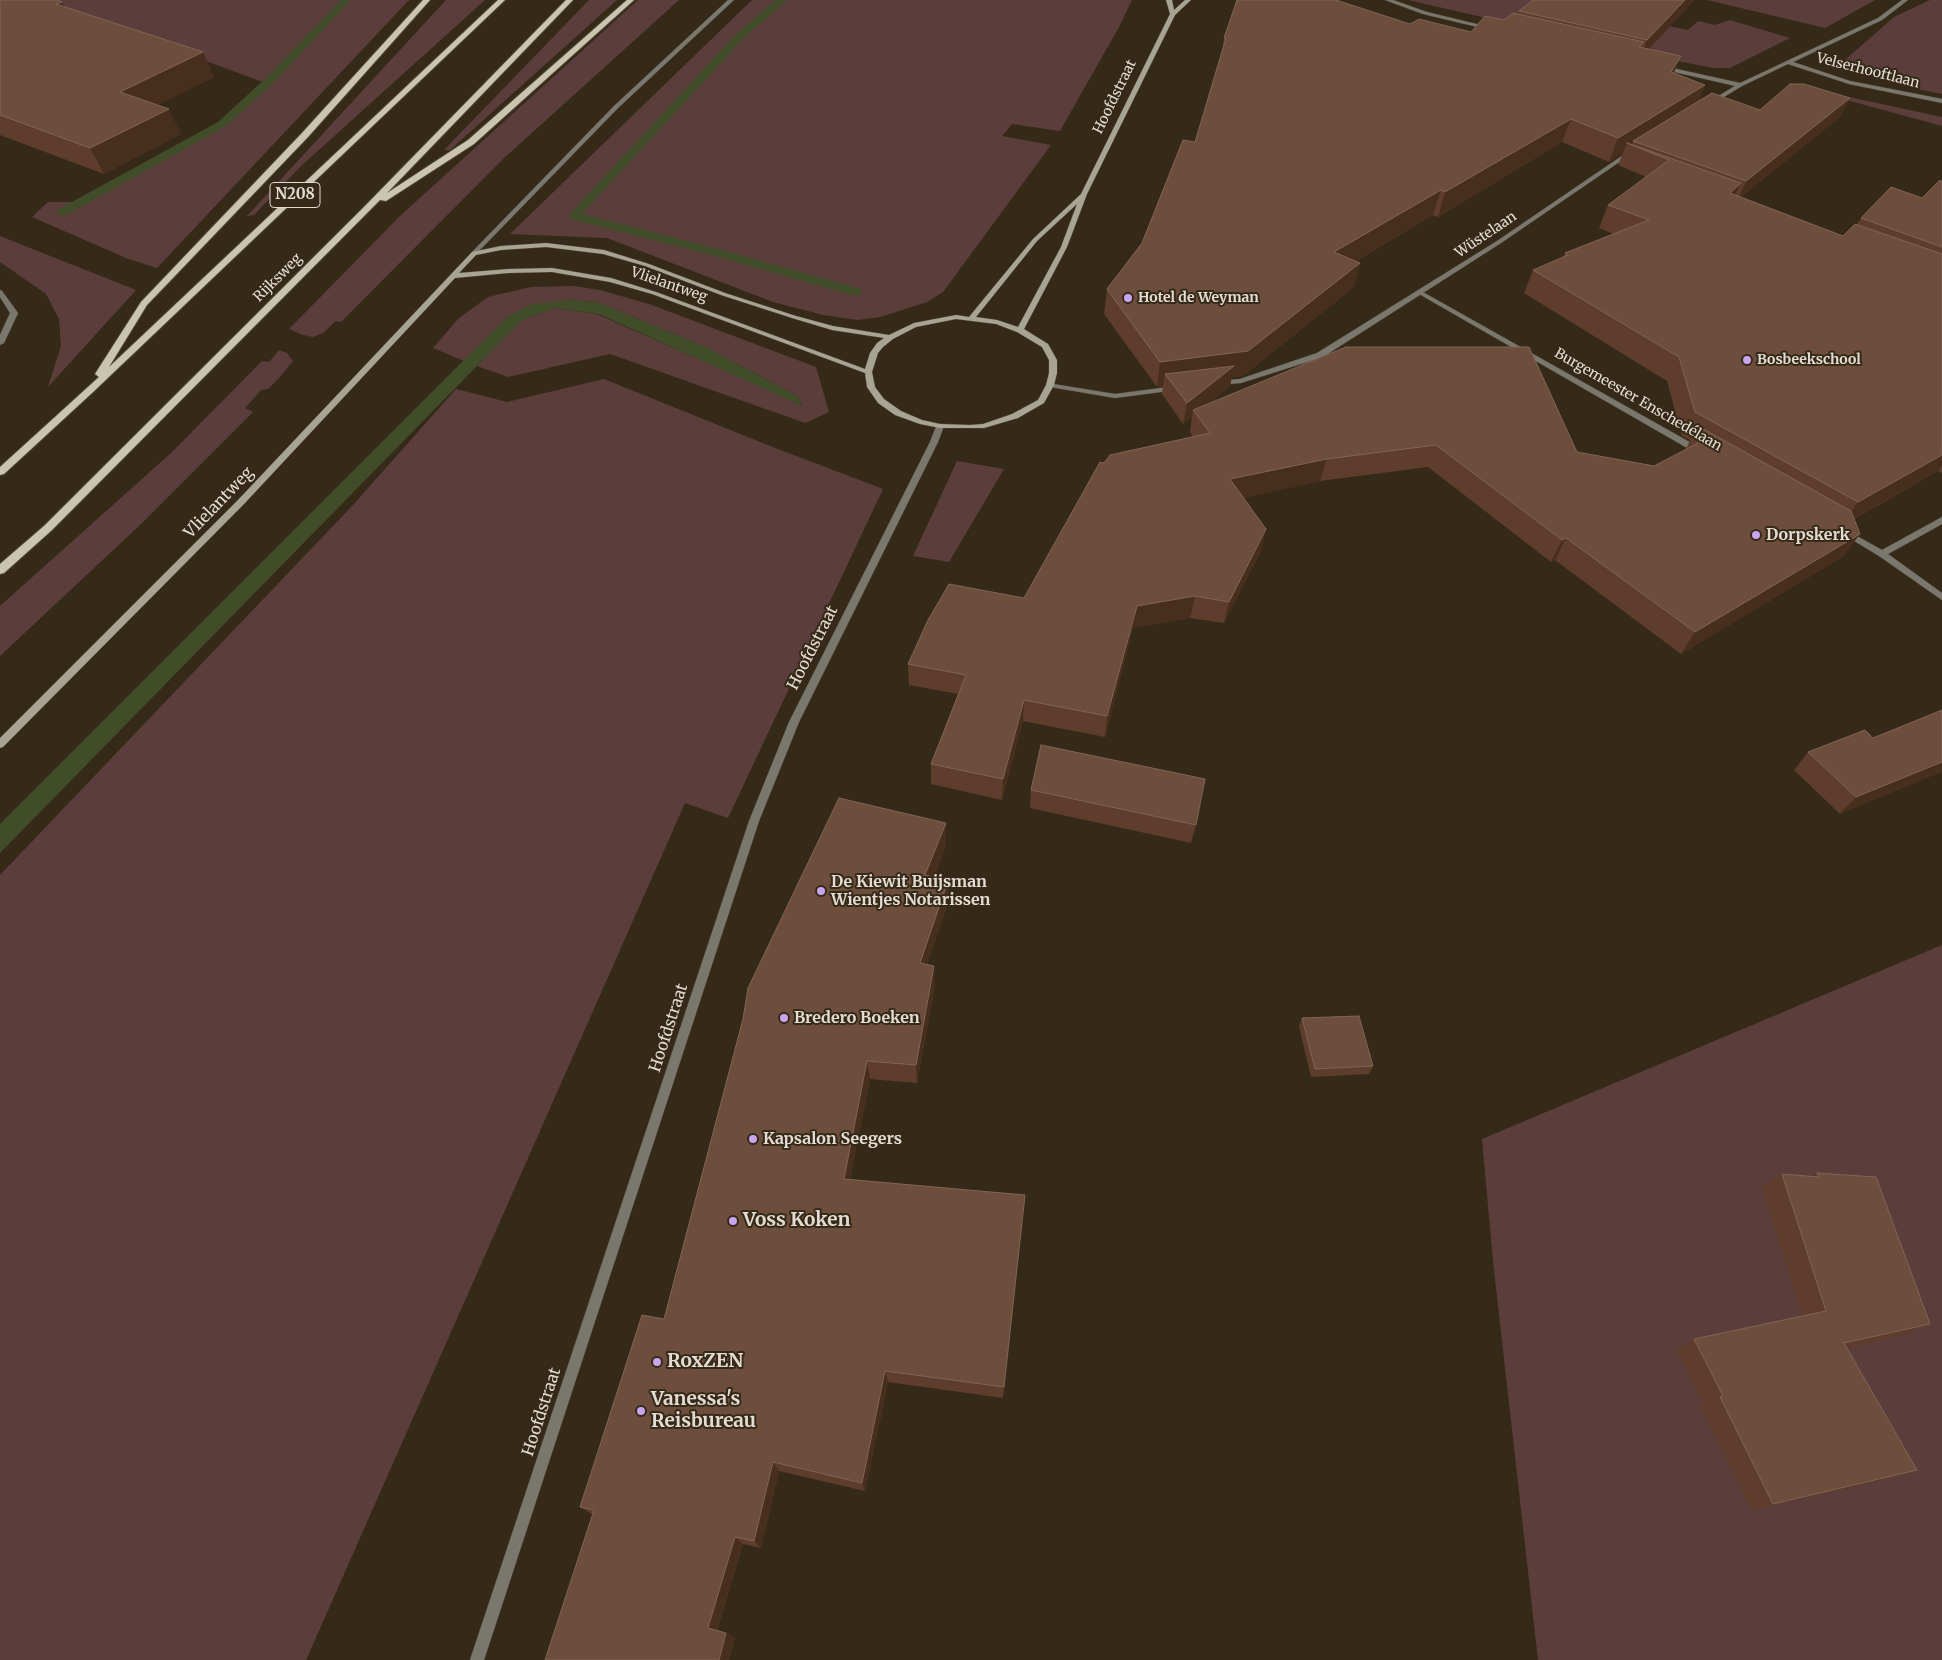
<!DOCTYPE html>
<html>
<head>
<meta charset="utf-8">
<style>
  body { margin:0 }
  canvas { display:block; background:#352918 }
</style>
</head>
<body>
<canvas width="1942" height="1660"></canvas>
<script>
const g = document.querySelector('canvas').getContext('2d');
g.lineJoin = 'round';
function paint(path, color) { g.fillStyle = color; g.fill(path, 'evenodd'); }
const poly = rows => new Path2D(rows.map(r => 'M' + r).join(''));
function trace(path, color, width, dash) { g.strokeStyle = color; g.lineWidth = width; g.lineCap = dash ? 'butt' : 'round'; g.setLineDash(dash || []); g.stroke(path); }
function label(font, color, halo, rows, align = 'center') {
  g.font = font + ' Merriweather,serif'; g.lineWidth = 4; g.setLineDash([]); g.textBaseline = 'middle'; g.strokeStyle = halo; g.fillStyle = color; for (const [text, x, y, turn = 0] of rows) {
    g.save(); g.translate(x, y); g.rotate((+turn || 0) * Math.PI / 180); g.textAlign = isNaN(turn) ? turn : align; if (halo) g.strokeText(text, 0, 0); g.fillText(text, 0, 0); g.restore();
  }
}
paint(poly([
  [39,0,409,0,157,268,126,258,32,217,48,202,76,202,218,127,263,82],
  [446,0,485,0,300,167,254,215,247,216],
  [589,0,617,0,450,150,444,150],
  [638,0,679,0,503,159,341,322,336,321,323,333,313,337,303,335,289,329,400,216],
  [752,0,1132,0,1119,27,1060,131,1012,124,1002,136,1051,145,943,292,927,302,880,317,858,320,823,315,773,302,607,238,510,234],
  [1408,0,1594,0,1601,12,1688,30,1698,21,1715,25,1730,20,1790,38,1730,68,1713,68,1656,57],
  [1707,0,1875,0,1825,28],
  [1930,0,1942,0,1942,94,1908,87,1838,66,1894,17],
  [1788,84,1942,117,1942,126],
  [0,236,136,290,48,387,61,346,59,319,46,294,0,262],
  [574,286,600,290,649,304,816,367,829,412,805,423,610,354,508,377,477,366,522,320,555,308,597,314,802,405,797,396,706,347,597,302,569,300,507,317,464,361,433,348,459,318,488,297,531,287],
  [279,350,287,353,293,361,280,377,268,389,261,390,245,408,253,412,140,525,0,656,0,606,171,453,262,361,269,362],
  [604,379,770,446,883,489,728,818,685,803,306,1660,0,1660,0,875,353,505,456,389,507,402],
  [957,461,1004,469,949,562,913,556],
  [1942,945,1942,1660,1538,1660,1493,1261,1482,1139]
]), '#5b3e3c');
paint(poly([
  [569,300,597,302,706,347,797,396,802,406,599,314,555,308,522,320,0,853,0,824,507,317,532,304]
]), '#414d28');
paint(poly([
  [341,0,351,0,274,82,226,126,67,215,59,215,57,212,59,209,218,122,266,78,341,0],
  [776,0,787,0,744,38,582,214,719,249,861,289,862,292,861,295,851,295,711,255,570,219,568,216,736,34,776,0]
]), '#414d28');
const service = poly([
  [728,0,734,0,618,108,476,254,472,254,472,252,614,106,728,0]
]);
const minor = poly([
  [1385,0,1393,0,1427,12,1493,28,1490,30,1423,14,1385,0],
  [1663,66,1740,83,1743,85,1740,87,1661,69,1661,67,1663,66],
  [1421,291,1702,449,1703,451,1699,453,1696,453,1419,294,1419,292,1421,291],
  [937,424,943,424,944,426,938,442,799,722,759,821,484,1660,470,1660,749,821,789,722,930,442,937,424],
  [1942,517,1942,524,1888,554,1942,593,1942,600,1879,556,1841,533,1845,530,1848,531,1882,550,1942,517]
]);
const tertiary = poly([
  [1902,0,1908,0,1882,20,1793,62,1850,81,1942,99,1942,103,1849,84,1788,64,1742,86,1714,103,1709,102,1738,84,1878,18,1902,0],
  [1629,151,1634,152,1501,243,1323,357,1241,383,1218,385,1214,383,1218,381,1240,379,1317,353,1497,241,1629,151],
  [0,290,2,291,18,313,4,343,0,345,0,335,10,313,0,297,0,290],
  [1047,383,1115,394,1176,386,1180,388,1176,390,1115,398,1050,387,1046,385,1047,383]
]);
const secondary = poly([
  [1166,0,1172,0,1174,10,1185,0,1191,0,1175,15,1087,194,1067,247,1024,329,1048,344,1057,360,1057,373,1054,385,1044,403,1018,418,984,428,940,428,920,424,895,415,878,403,867,387,865,373,652,294,610,282,552,272,508,273,455,278,244,504,3,747,0,748,0,738,238,500,472,252,501,246,546,243,604,250,649,264,725,293,796,316,833,326,889,335,914,323,956,315,969,317,1033,239,1081,194,1170,14,1166,0],
  [1077,204,1061,247,1018,327,997,320,976,317,1037,241,1077,204],
  [546,247,603,254,645,266,721,295,792,318,832,330,884,338,877,343,870,353,865,369,656,292,611,278,552,268,508,269,459,273,476,255,501,250,546,247],
  [956,319,996,324,1017,332,1042,347,1049,360,1049,373,1046,385,1038,400,1012,414,983,424,970,425,940,424,922,420,901,411,884,399,875,387,872,372,878,353,883,347,893,339,916,327,956,319]
]);
const primary = poly([
  [423,0,430,0,308,137,147,305,109,367,498,0,505,0,92,393,4,474,0,475,0,467,99,377,95,374,141,302,302,133,423,0],
  [566,0,573,0,387,193,468,140,627,0,634,0,474,144,386,201,380,200,52,530,4,573,0,574,0,564,44,526,364,207,566,0]
]);
trace(service, '#514636', 1);
trace(minor, '#514636', 1);
trace(tertiary, '#514636', 1);
trace(secondary, '#514636', 1);
trace(primary, '#514636', 2);
paint(service, '#7a786e');
paint(minor, '#7a786e');
paint(tertiary, '#7a786e');
paint(secondary, '#a7a494');
paint(primary, '#c9c5b1');
paint(poly([
  [0,0,62,2,65,7,214,77,157,105,181,134,104,174,0,135],
  [1533,0,1694,0,1649,49,1673,73,1705,85,1698,102,1760,110,1850,98,1840,117,1741,197,1843,236,1857,224,1861,218,1922,198,1942,181,1942,473,1938,471,1854,519,1844,556,1681,654,1555,560,1551,562,1428,467,1320,481,1243,498,1261,551,1224,623,1190,618,1133,628,1105,737,1023,721,1002,800,931,784,931,764,958,694,909,685,908,664,1024,598,1104,463,1193,437,1190,432,1192,416,1183,424,1162,394,1163,386,1157,387,1104,314,1107,289,1142,243,1195,142,1222,52,1224,38,1410,24,1471,32,1504,20,1518,14,1519,11],
  [1562,142,1609,162,1623,153,1618,165,1646,177,1608,205,1599,228,1614,234,1565,253,1563,257,1533,270,1524,293,1667,381,1682,436,1690,440,1686,449,1654,466,1577,452,1208,404,1230,386,1232,377,1243,376,1354,287,1360,263,1356,261,1433,215,1438,217],
  [1942,710,1840,814,1794,770,1808,752,1873,738],
  [1031,790,1196,825,1191,843,1030,808],
  [946,823,946,845,934,877,949,901,927,964,935,986,917,1083,870,1079,850,1179,1025,1195,1003,1398,888,1382,865,1491,779,1471,761,1548,743,1544,717,1630,735,1637,729,1660,593,1515,580,1507,664,1319,743,1019],
  [1302,1018,1373,1066,1369,1074,1311,1077,1299,1026],
  [1817,1173,1930,1324,1906,1335,1847,1348,1917,1470,1892,1478,1751,1511,1700,1406,1703,1405,1676,1349,1694,1339,1802,1316,1762,1187,1782,1174,1812,1176]
]), '#5f3d2c');
paint(poly([
  [1685,0,1694,0,1640,59,1647,40],
  [62,2,74,26,56,4],
  [203,52,214,77,133,117,120,92],
  [1681,56,1671,80,1671,72],
  [1705,85,1695,108,1633,141,1632,145,1627,143,1623,153,1609,162,1618,138],
  [1850,98,1840,117,1737,201,1746,181],
  [169,109,181,134,104,174,90,148],
  [1571,119,1562,142,1438,217,1445,192],
  [1741,183,1730,206,1730,193],
  [1441,190,1433,215,1328,277,1334,252],
  [1360,263,1354,287,1243,376,1232,377,1230,386,1196,414,1193,410,1192,416,1183,424,1187,403,1165,374,1163,386,1157,387,1160,362],
  [1942,455,1942,466,1938,471,1842,525,1858,502],
  [1327,459,1320,481,1225,502,1230,479],
  [1266,529,1261,551,1224,623,1229,602],
  [1860,534,1844,556,1681,654,1695,632],
  [1566,538,1555,560,1551,562,1562,540],
  [1195,596,1190,618,1133,628,1105,737,1107,716,1137,606],
  [1024,700,1023,721,1002,800,1003,779],
  [1942,762,1942,772,1840,814,1856,797],
  [946,823,946,845,926,896,925,875],
  [948,881,949,901,921,982,920,963],
  [934,966,935,986,917,1083,916,1065],
  [867,1061,870,1079,847,1195,844,1179],
  [885,1371,888,1382,865,1491,862,1483],
  [773,1462,779,1471,761,1548,754,1541],
  [735,1537,743,1544,716,1632,708,1628],
  [726,1633,735,1637,729,1660,719,1660]
]), '#482e1c');
const building = poly([
  [0,0,57,0,62,2,56,4,203,52,120,92,169,109,90,148,0,115,0,0],
  [1237,0,1336,0,1410,24,1419,19,1471,32,1485,16,1504,20,1513,13,1644,42,1639,47,1681,56,1671,72,1705,85,1618,138,1571,119,1445,192,1441,190,1334,252,1360,263,1248,351,1160,362,1107,289,1142,243,1183,140,1195,142,1226,38,1224,38,1237,0],
  [1533,0,1685,0,1647,40,1519,11,1533,0],
  [1790,84,1804,84,1850,98,1746,181,1633,141,1712,93,1760,110,1790,84],
  [1627,143,1741,183,1730,193,1843,236,1855,224,1942,254,1942,455,1858,502,1695,412,1679,357,1533,270,1568,255,1565,253,1649,220,1608,205,1669,160,1627,143],
  [1939,181,1942,181,1942,247,1861,218,1891,187,1922,198,1939,181],
  [1346,347,1529,347,1577,452,1654,466,1702,441,1698,426,1851,511,1860,534,1695,632,1566,538,1562,540,1436,445,1327,459,1230,479,1266,529,1229,602,1195,596,1137,606,1107,716,1024,700,1003,779,931,764,966,675,908,664,928,620,949,584,1024,598,1100,462,1104,463,1110,455,1210,433,1193,410,1346,347],
  [1234,366,1187,403,1165,374,1234,366],
  [1942,710,1942,762,1856,797,1808,752,1865,730,1873,738,1942,710],
  [1041,745,1205,779,1196,825,1031,790,1041,745],
  [839,798,946,823,925,875,948,881,920,963,934,966,916,1065,867,1061,844,1179,1025,1195,1004,1387,885,1371,862,1483,773,1462,754,1541,735,1537,708,1628,726,1633,719,1660,545,1660,594,1510,580,1507,642,1315,664,1319,743,1019,748,988,839,798],
  [1359,1016,1373,1066,1315,1069,1302,1018,1359,1016],
  [1817,1173,1876,1177,1930,1324,1844,1343,1917,1470,1773,1504,1720,1397,1723,1396,1694,1339,1826,1311,1782,1174,1819,1177,1817,1173]
]);
paint(building, '#6d4e3d');
trace(building, '#806455', 1);
for (const [x, y, r, color] of [
  [1128,298,5,"#c8a5ee"],
  [1747,360,5,"#c8a5ee"],
  [1756,535,5,"#c8a5ee"],
  [821,891,5,"#c8a5ee"],
  [784,1018,5,"#c8a5ee"],
  [753,1139,5,"#c8a5ee"],
  [733,1221,5,"#c8a5ee"],
  [657,1362,5,"#c8a5ee"],
  [641,1411,5,"#c8a5ee"]
]) { const dot = new Path2D(); dot.arc(x, y, r, 0, 2 * Math.PI); g.fillStyle = color; g.fill(dot); trace(dot, '#352918', 2); }
label('14px', '#e4dcd2', '#352918', [
  ["Velserhooftlaan",1868,71,14],
  ["Hoofdstraat",1115,97,-64],
  ["Wüstelaan",1486,235,-34],
  ["Rijksweg",278,278,-45],
  ["Vlielantweg",669,285,19],
  ["Burgemeester Enschedélaan",1638,400,30]
]);
label('bold 14px', '#e4dcd2', '#352918', [
  ["Hotel de Weyman",1138,298],
  ["Bosbeekschool",1757,360]
], 'left');
for (const [x, y, w] of [
  [295,195,50]
]) { const box = new Path2D(); box.roundRect(x - w / 2, y - 12.5, w, 25, 4); g.fillStyle = '#352918'; g.fill(box); trace(box, '#e4dcd2', 1); }
label('bold 15px', '#e4dcd2', null, [
  ["N208",295,195]
]);
label('16px', '#e4dcd2', '#352918', [
  ["Vlielantweg",219,503,-46],
  ["Hoofdstraat",813,648,-63],
  ["Hoofdstraat",669,1028,-72],
  ["Hoofdstraat",542,1412,-72]
]);
label('bold 16px', '#e4dcd2', '#352918', [
  ["Dorpskerk",1766,535],
  ["De Kiewit Buijsman",831,882],
  ["Wientjes Notarissen",831,900],
  ["Bredero Boeken",794,1018],
  ["Kapsalon Seegers",763,1139]
], 'left');
label('bold 19px', '#e4dcd2', '#352918', [
  ["Voss Koken",743,1221],
  ["RoxZEN",667,1362],
  ["Vanessa's",651,1400],
  ["Reisbureau",651,1422]
], 'left');
</script>
</body>
</html>
